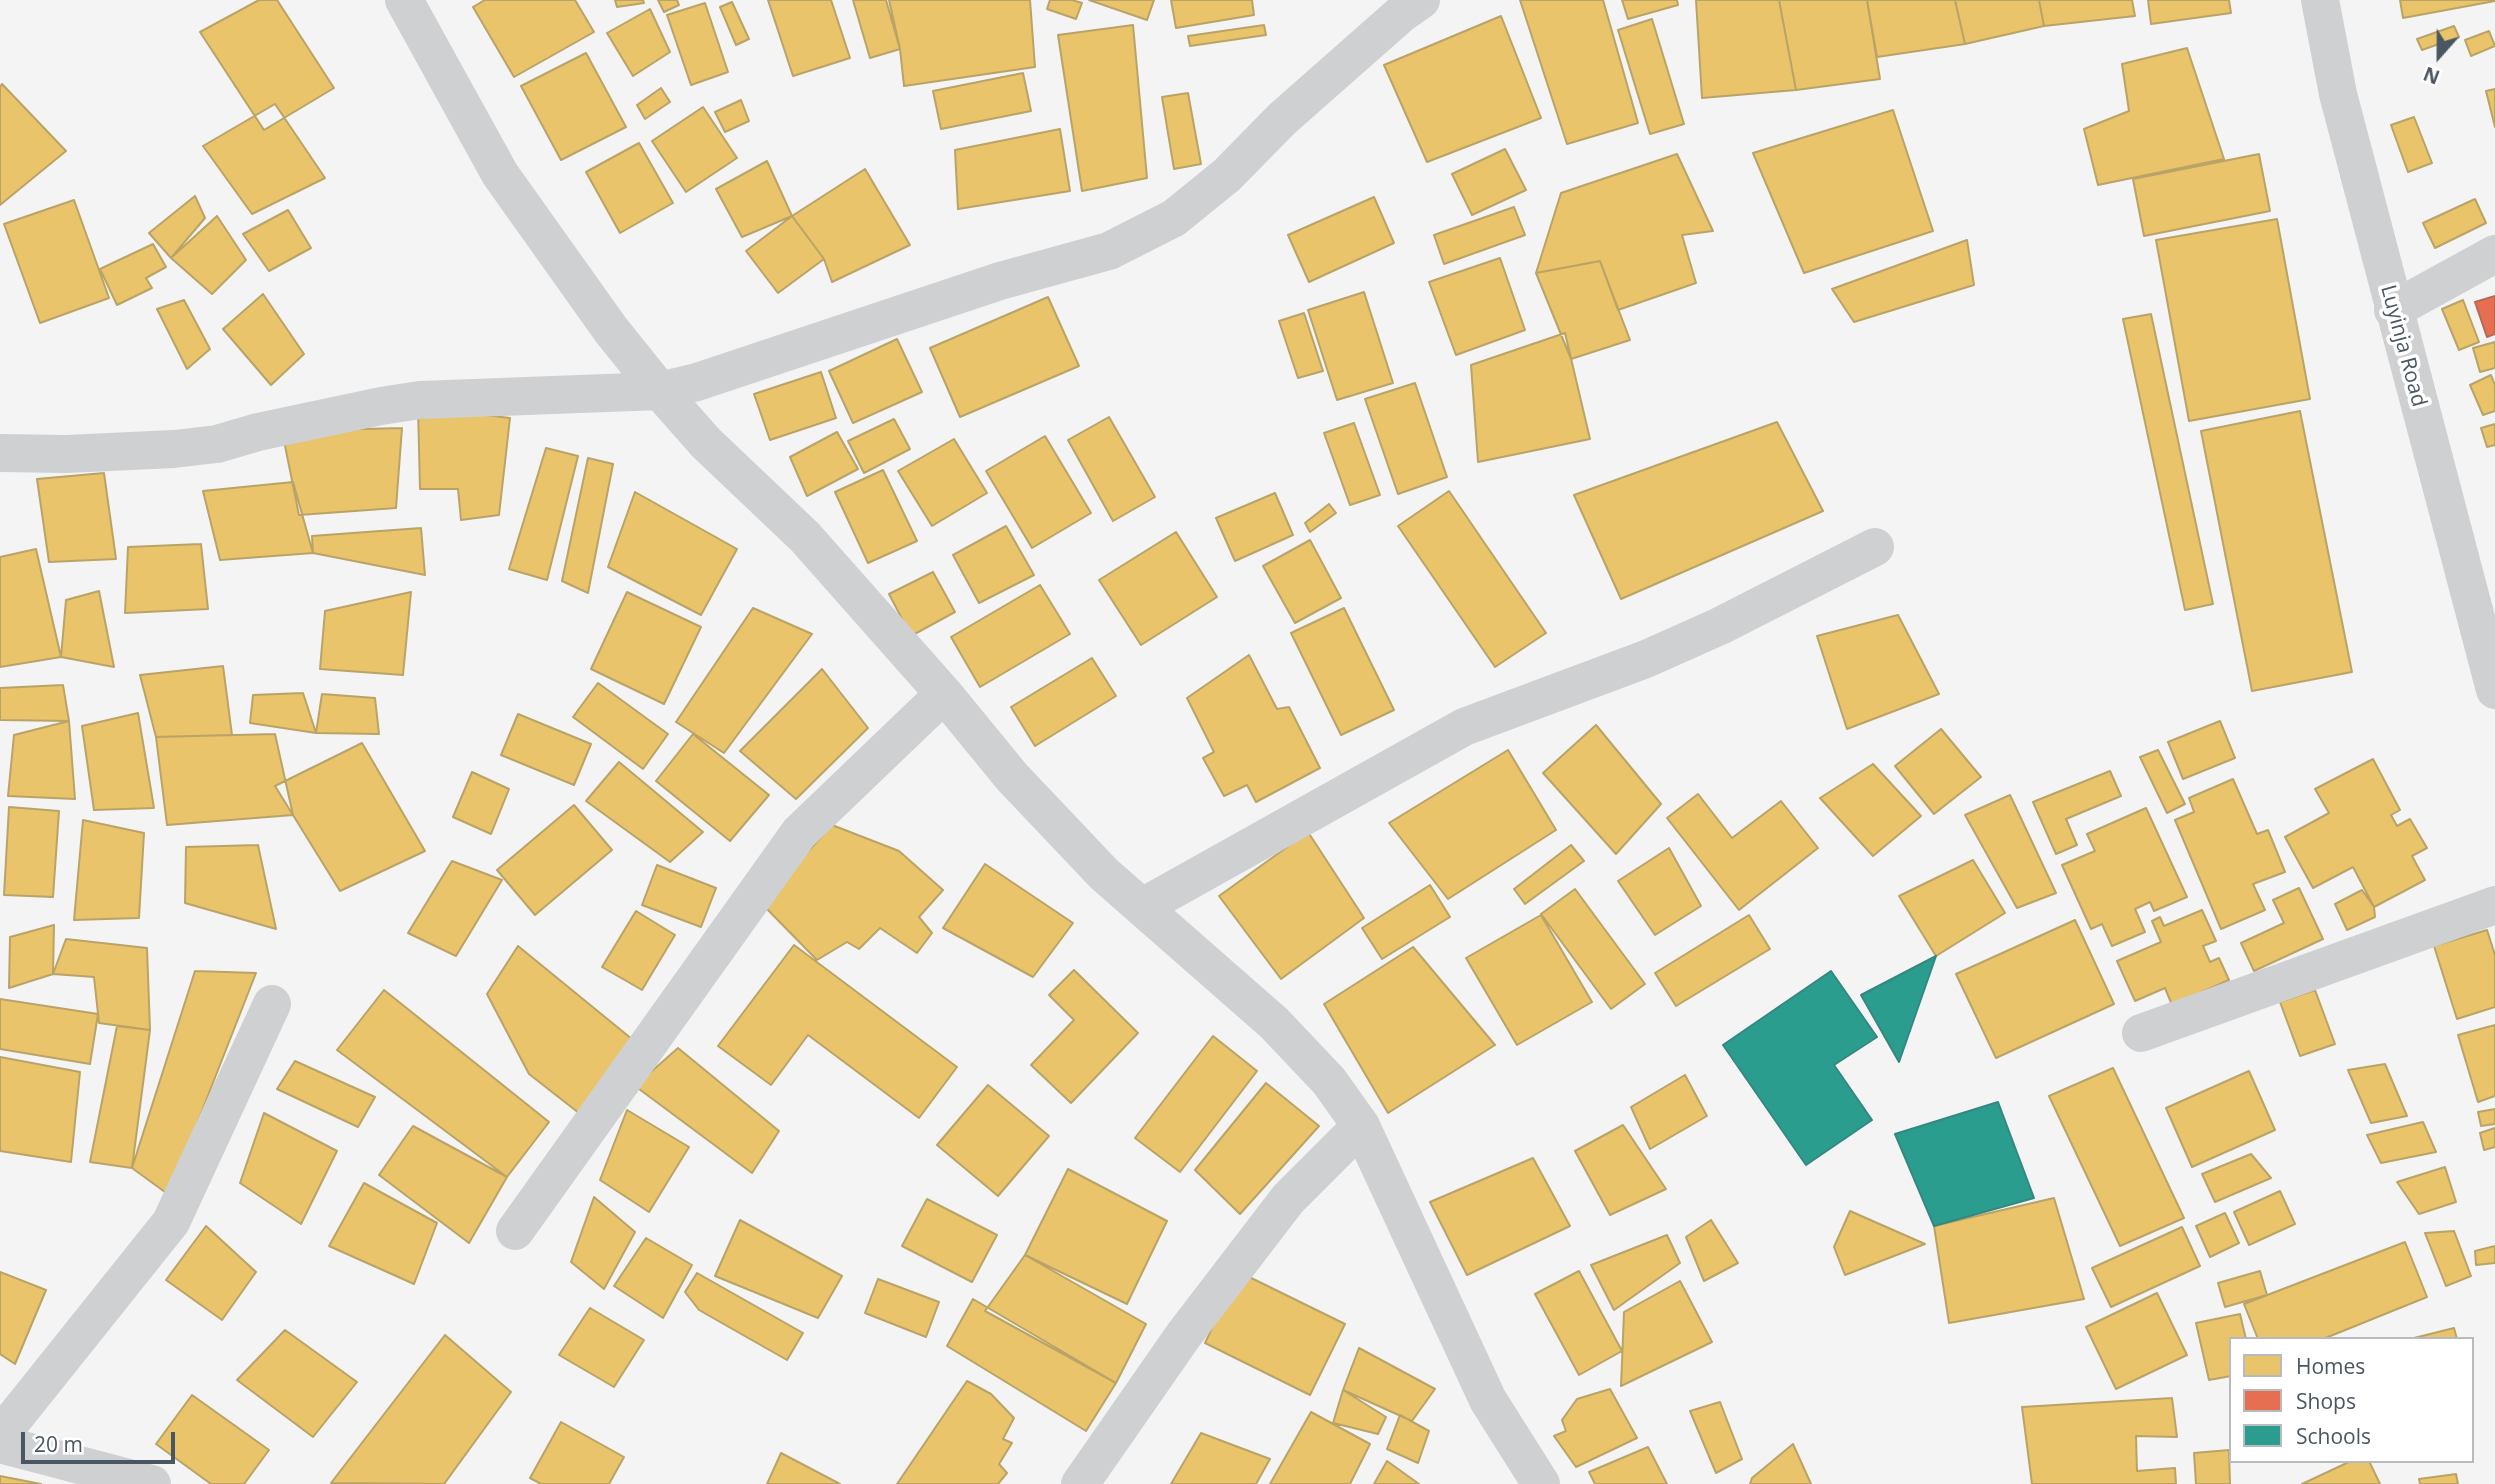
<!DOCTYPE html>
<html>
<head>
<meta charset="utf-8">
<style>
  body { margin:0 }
  #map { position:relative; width:2495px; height:1484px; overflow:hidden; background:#f4f4f4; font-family:"Open Sans",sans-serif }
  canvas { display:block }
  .legend { position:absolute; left:2229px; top:1337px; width:245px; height:126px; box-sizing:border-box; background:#fff; border:2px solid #b7bbc0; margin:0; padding:9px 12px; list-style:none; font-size:21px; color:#4a5661 }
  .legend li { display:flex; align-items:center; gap:14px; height:35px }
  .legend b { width:35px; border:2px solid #b7bbc0 }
  .north { position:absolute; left:2404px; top:21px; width:70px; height:70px; -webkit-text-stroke:5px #fff; paint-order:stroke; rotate:201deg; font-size:19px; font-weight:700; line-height:28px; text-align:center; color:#4a5661 }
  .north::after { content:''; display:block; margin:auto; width:24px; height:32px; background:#4a5661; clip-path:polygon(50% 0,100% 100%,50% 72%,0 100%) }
  .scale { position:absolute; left:21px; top:1432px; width:154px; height:32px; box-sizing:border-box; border:4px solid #4a5661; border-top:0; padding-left:9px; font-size:21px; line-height:24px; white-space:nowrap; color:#4a5661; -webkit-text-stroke:5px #fff; paint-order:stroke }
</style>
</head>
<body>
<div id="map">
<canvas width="2495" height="1484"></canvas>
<ul class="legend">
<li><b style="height:19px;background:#e9c46a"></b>Homes</li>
<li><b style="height:19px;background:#e76f51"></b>Shops</li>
<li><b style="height:19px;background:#2a9d8f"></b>Schools</li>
</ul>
<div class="north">N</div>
<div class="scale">20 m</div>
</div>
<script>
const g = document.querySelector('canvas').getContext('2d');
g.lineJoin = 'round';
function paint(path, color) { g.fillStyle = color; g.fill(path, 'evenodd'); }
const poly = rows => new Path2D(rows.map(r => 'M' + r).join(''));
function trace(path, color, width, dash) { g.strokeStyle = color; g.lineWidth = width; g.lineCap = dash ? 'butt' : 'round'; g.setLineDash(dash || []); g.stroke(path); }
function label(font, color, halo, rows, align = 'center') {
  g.font = font + ' "Open Sans",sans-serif'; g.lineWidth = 7; g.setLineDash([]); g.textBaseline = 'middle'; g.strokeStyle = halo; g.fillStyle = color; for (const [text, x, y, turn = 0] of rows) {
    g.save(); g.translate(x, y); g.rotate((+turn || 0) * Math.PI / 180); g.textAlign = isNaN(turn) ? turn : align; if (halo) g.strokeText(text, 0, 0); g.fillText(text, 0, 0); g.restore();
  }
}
const homes = poly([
  [259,0,277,0,334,88,264,130,200,32,259,0],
  [485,0,575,0,594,32,514,77,473,7,485,0],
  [615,0,643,0,644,3,617,7,615,0],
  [658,0,677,0,679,5,664,12,658,0],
  [768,0,831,0,850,58,793,76,768,0],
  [853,0,886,0,900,49,870,58,853,0],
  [889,0,1030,0,1035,67,904,86,900,49,889,0],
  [1050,0,1072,0,1082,3,1076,19,1047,9,1050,0],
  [1089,0,1154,0,1147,20,1089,0],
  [1171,0,1252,0,1254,15,1176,28,1171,0],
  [1520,0,1603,0,1638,123,1567,144,1520,0],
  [1622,0,1677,0,1678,5,1628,19,1622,0],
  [1696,0,1779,0,1796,90,1702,98,1696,0],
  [1779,0,1867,0,1880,79,1796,90,1779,0],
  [1867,0,1955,0,1965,44,1877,57,1867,0],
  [1955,0,2039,0,2044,26,1965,44,1955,0],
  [2039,0,2132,0,2135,16,2044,26,2039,0],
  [2148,0,2229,0,2231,13,2151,24,2148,0],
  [2400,0,2494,0,2495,1,2403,18,2400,0],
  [732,2,749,39,736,45,720,7,732,2],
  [705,3,728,72,691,85,667,15,705,3],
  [650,9,670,52,633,76,607,33,650,9],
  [1501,16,1541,118,1427,162,1384,65,1501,16],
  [1652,19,1684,124,1650,134,1618,30,1652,19],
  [1133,25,1147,178,1082,191,1058,35,1133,25],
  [1264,25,1266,35,1190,46,1188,36,1264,25],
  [2454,26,2459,37,2422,50,2417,39,2454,26],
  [2489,31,2495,46,2471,56,2465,40,2489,31],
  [2187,48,2224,159,2098,185,2084,129,2129,111,2122,64,2187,48],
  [586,53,626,127,561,160,521,86,586,53],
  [1023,73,1031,111,941,129,933,91,1023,73],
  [2,84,66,151,0,205,0,87,2,84],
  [661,88,670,102,645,119,637,105,661,88],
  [2495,89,2495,127,2486,91,2495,89],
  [1188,93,1201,164,1174,169,1162,97,1188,93],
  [741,100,749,121,725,132,715,112,741,100],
  [275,104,325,178,252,214,203,146,275,104],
  [703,107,737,158,686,192,652,141,703,107],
  [1893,110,1933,231,1804,273,1753,153,1893,110],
  [2414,117,2432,163,2408,172,2391,125,2414,117],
  [1060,129,1070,191,958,209,955,150,1060,129],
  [639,143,673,203,620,233,586,172,639,143],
  [1505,149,1526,190,1472,215,1452,174,1505,149],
  [1677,154,1713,231,1682,235,1696,283,1618,310,1600,261,1536,273,1561,193,1677,154],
  [2259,154,2270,211,2144,236,2133,179,2259,154],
  [767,161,792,216,742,237,716,189,767,161],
  [865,169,910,245,832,282,824,259,792,216,865,169],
  [195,196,205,218,171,258,149,233,195,196],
  [1374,197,1394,243,1309,282,1288,235,1374,197],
  [2475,199,2486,223,2435,248,2423,223,2475,199],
  [74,200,109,298,40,323,4,224,74,200],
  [1514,207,1525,235,1444,264,1434,235,1514,207],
  [288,210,311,248,269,271,243,234,288,210],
  [217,216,246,260,212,294,171,258,217,216],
  [792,216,824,259,778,293,746,251,792,216],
  [2277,219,2310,399,2189,421,2156,240,2277,219],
  [1967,240,1974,285,1854,322,1832,289,1967,240],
  [153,244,166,267,146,278,152,288,117,305,100,269,153,244],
  [1500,258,1525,330,1456,355,1429,282,1500,258],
  [1600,261,1630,340,1571,359,1536,273,1600,261],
  [1364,292,1393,383,1337,400,1308,310,1364,292],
  [263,294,304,354,271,385,223,329,263,294],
  [1048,297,1079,366,960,417,930,348,1048,297],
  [184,300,210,349,187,369,157,309,184,300],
  [2463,300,2479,342,2459,350,2442,309,2463,300],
  [1304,313,1323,371,1298,378,1279,321,1304,313],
  [2151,314,2213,604,2185,610,2123,319,2151,314],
  [1565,333,1590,439,1478,462,1471,365,1565,333],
  [897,339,922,392,853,423,829,371,897,339],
  [2495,342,2495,368,2480,372,2473,348,2495,342],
  [821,372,836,418,770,440,754,394,821,372],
  [2491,375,2495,385,2495,411,2483,415,2470,385,2491,375],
  [1415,383,1447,477,1398,494,1365,399,1415,383],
  [418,407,510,418,499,515,461,520,458,489,420,489,418,407],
  [2300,411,2352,672,2252,691,2201,431,2300,411],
  [1109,417,1155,497,1113,521,1068,440,1109,417],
  [894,419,910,449,864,473,848,441,894,419],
  [1777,422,1823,511,1621,599,1574,495,1777,422],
  [1354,423,1380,495,1350,505,1324,433,1354,423],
  [2495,424,2495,445,2487,447,2481,428,2495,424],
  [402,428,396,508,299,515,282,431,402,428],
  [837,432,858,469,807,496,790,457,837,432],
  [1045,436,1091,513,1032,548,986,471,1045,436],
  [954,439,987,493,932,526,898,471,954,439],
  [546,448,578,456,547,580,509,569,546,448],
  [588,458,613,464,588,593,562,581,588,458],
  [883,470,917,541,868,563,835,492,883,470],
  [104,473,116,559,49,562,37,479,104,473],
  [293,482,313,553,220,560,203,491,293,482],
  [1449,491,1546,633,1495,667,1398,526,1449,491],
  [635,492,737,549,701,615,608,567,635,492],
  [1275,493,1293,535,1235,561,1216,518,1275,493],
  [1329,504,1336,513,1310,532,1305,523,1329,504],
  [1006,526,1034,575,979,603,953,555,1006,526],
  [421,528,425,575,313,553,312,536,421,528],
  [1176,532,1217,597,1141,645,1099,580,1176,532],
  [1310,540,1341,598,1295,623,1263,566,1310,540],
  [201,544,208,609,125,613,128,547,201,544],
  [36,549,61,657,0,667,0,557,36,549],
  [933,572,955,612,911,636,889,594,933,572],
  [1040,585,1070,634,980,687,951,637,1040,585],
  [99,591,114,667,61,657,66,600,99,591],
  [411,592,403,675,320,669,325,611,411,592],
  [627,592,701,627,664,704,591,669,627,592],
  [753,608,812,634,724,753,676,722,753,608],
  [1344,608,1394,710,1341,735,1291,633,1344,608],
  [1898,615,1939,694,1847,729,1817,636,1898,615],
  [1249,655,1277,709,1289,707,1320,768,1256,802,1247,785,1224,796,1203,758,1214,752,1187,698,1249,655],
  [1092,658,1116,696,1035,746,1011,707,1092,658],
  [223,666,232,735,156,737,140,675,223,666],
  [822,669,868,728,796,799,740,751,822,669],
  [598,683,668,734,643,769,573,717,598,683],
  [63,685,69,721,0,720,0,688,63,685],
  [303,693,316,733,250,723,253,695,303,693],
  [322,694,375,698,379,734,316,733,322,694],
  [138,713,154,808,94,810,82,726,138,713],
  [518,714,591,744,574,785,501,755,518,714],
  [69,721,75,799,8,796,14,735,69,721],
  [2220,721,2235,758,2183,779,2168,742,2220,721],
  [1596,725,1661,804,1616,854,1543,773,1596,725],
  [1941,729,1981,777,1934,814,1895,766,1941,729],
  [275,734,293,815,167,825,156,737,275,734],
  [693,734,769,795,730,841,656,781,693,734],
  [362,743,425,851,340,891,275,786,362,743],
  [1508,750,1556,830,1448,899,1389,823,1508,750],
  [2158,750,2185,804,2167,813,2140,757,2158,750],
  [2373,759,2400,810,2391,815,2397,826,2410,819,2427,848,2412,856,2425,880,2374,907,2353,867,2313,888,2285,837,2329,813,2315,789,2373,759],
  [619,762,703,832,670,862,586,801,619,762],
  [1873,764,1921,816,1873,856,1820,798,1873,764],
  [2110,771,2121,796,2066,819,2077,845,2056,854,2033,802,2110,771],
  [472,772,509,789,491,834,453,817,472,772],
  [2233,779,2257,834,2268,830,2285,872,2253,884,2265,910,2221,929,2175,820,2194,812,2189,798,2233,779],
  [1698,794,1732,838,1781,801,1818,848,1739,910,1667,818,1698,794],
  [2010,795,2056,893,2017,908,1965,815,2010,795],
  [574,805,612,850,535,915,497,870,574,805],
  [9,807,59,811,53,897,4,895,9,807],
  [2146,808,2187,897,2154,911,2150,902,2135,909,2145,932,2112,946,2102,924,2091,929,2062,865,2095,851,2087,834,2146,808],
  [83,820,144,833,139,918,74,920,83,820],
  [832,825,899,851,943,890,919,917,932,933,917,953,880,928,859,949,847,942,817,960,761,903,832,825],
  [1308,832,1364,918,1281,979,1219,896,1308,832],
  [258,845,276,929,185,903,186,847,258,845],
  [1571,845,1584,861,1525,904,1514,889,1571,845],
  [1669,848,1701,906,1655,935,1618,881,1669,848],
  [1973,860,2005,913,1936,956,1899,896,1973,860],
  [452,861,502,880,456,956,408,933,452,861],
  [985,864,1073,923,1033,977,943,928,985,864],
  [657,865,716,888,701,927,642,905,657,865],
  [1430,885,1450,917,1382,959,1362,928,1430,885],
  [2299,888,2323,939,2254,971,2241,943,2284,923,2273,900,2299,888],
  [1575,889,1645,984,1611,1009,1541,914,1575,889],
  [2362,890,2374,907,2375,917,2347,930,2335,904,2362,890],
  [2202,910,2216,941,2203,946,2210,962,2219,958,2229,980,2172,1005,2165,988,2135,1001,2117,961,2161,942,2152,921,2160,917,2164,926,2202,910],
  [636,911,675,935,642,990,602,967,636,911],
  [1541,915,1592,1002,1517,1045,1466,958,1541,915],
  [1749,915,1770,949,1676,1006,1655,973,1749,915],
  [2075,920,2114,1004,1996,1058,1956,974,2075,920],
  [54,925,53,974,9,988,10,937,54,925],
  [2487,930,2495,955,2495,1007,2457,1019,2434,946,2487,930],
  [66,939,147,948,150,1030,99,1023,94,977,53,974,66,939],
  [794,945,957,1067,919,1118,808,1035,771,1085,718,1046,794,945],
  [518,946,638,1044,584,1117,529,1074,487,994,518,946],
  [1413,947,1495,1045,1388,1113,1324,1004,1413,947],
  [1074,970,1138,1033,1071,1103,1031,1065,1074,1020,1049,995,1074,970],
  [195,971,256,973,169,1195,132,1168,195,971],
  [384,990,549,1122,507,1177,337,1050,384,990],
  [2315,990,2335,1044,2300,1056,2280,1002,2315,990],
  [0,999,98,1014,90,1064,0,1049,0,999],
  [2495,1025,2495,1096,2478,1102,2458,1035,2495,1025],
  [117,1026,150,1030,132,1168,90,1162,117,1026],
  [1213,1036,1257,1071,1180,1172,1135,1138,1213,1036],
  [678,1048,779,1131,752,1173,635,1086,678,1048],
  [0,1057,80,1072,71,1162,0,1151,0,1057],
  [295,1061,375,1097,358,1127,277,1089,295,1061],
  [2385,1064,2407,1116,2371,1123,2348,1070,2385,1064],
  [2113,1068,2184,1218,2120,1246,2049,1096,2113,1068],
  [2249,1071,2275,1130,2192,1167,2166,1108,2249,1071],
  [1685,1075,1707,1116,1650,1149,1631,1107,1685,1075],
  [1266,1083,1319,1126,1240,1214,1195,1170,1266,1083],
  [988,1085,1049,1136,998,1196,937,1145,988,1085],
  [2495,1109,2495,1124,2481,1126,2478,1112,2495,1109],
  [627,1110,689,1147,649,1212,600,1180,627,1110],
  [264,1113,337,1151,301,1224,240,1183,264,1113],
  [2423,1122,2436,1152,2381,1163,2367,1135,2423,1122],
  [1623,1125,1666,1189,1610,1215,1575,1151,1623,1125],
  [413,1126,507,1177,469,1243,379,1175,413,1126],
  [2495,1128,2495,1147,2484,1150,2480,1133,2495,1128],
  [2251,1154,2271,1178,2215,1202,2202,1174,2251,1154],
  [1533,1158,1570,1226,1467,1275,1430,1202,1533,1158],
  [2445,1167,2456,1202,2419,1214,2397,1182,2445,1167],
  [1068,1169,1167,1221,1127,1304,1025,1255,1068,1169],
  [364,1183,437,1223,414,1284,329,1246,364,1183],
  [2280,1191,2295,1224,2249,1245,2234,1212,2280,1191],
  [594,1197,635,1232,604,1289,571,1262,594,1197],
  [2054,1198,2084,1299,1949,1323,1934,1226,2054,1198],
  [927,1199,997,1235,972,1282,902,1246,927,1199],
  [1850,1211,1925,1244,1845,1275,1834,1247,1850,1211],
  [2225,1213,2239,1243,2210,1257,2196,1226,2225,1213],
  [740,1220,842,1276,818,1318,715,1276,740,1220],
  [1711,1220,1738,1263,1704,1281,1686,1237,1711,1220],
  [206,1226,256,1272,222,1320,166,1280,206,1226],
  [2182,1227,2200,1266,2111,1307,2092,1268,2182,1227],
  [2454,1231,2471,1276,2446,1286,2425,1233,2454,1231],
  [1667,1235,1680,1263,1614,1310,1591,1265,1667,1235],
  [646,1238,692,1265,663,1318,614,1286,646,1238],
  [2405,1242,2427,1297,2323,1339,2258,1339,2244,1304,2405,1242],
  [2495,1246,2495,1263,2476,1265,2475,1251,2495,1246],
  [1025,1255,1146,1324,1116,1383,985,1311,1025,1255],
  [1579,1271,1622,1351,1579,1375,1535,1294,1579,1271],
  [2260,1271,2267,1295,2225,1307,2218,1283,2260,1271],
  [0,1272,46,1290,15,1364,0,1354,0,1272],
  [1239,1272,1345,1324,1310,1395,1205,1343,1239,1272],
  [697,1273,803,1333,787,1360,699,1310,685,1292,697,1273],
  [878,1279,939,1302,926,1337,865,1313,878,1279],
  [1680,1281,1712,1342,1621,1386,1624,1312,1680,1281],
  [2157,1293,2187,1355,2116,1389,2086,1327,2157,1293],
  [973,1299,1116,1383,1086,1431,947,1346,973,1299],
  [590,1308,644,1340,614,1387,559,1355,590,1308],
  [2240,1314,2246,1339,2231,1339,2231,1376,2209,1380,2196,1323,2240,1314],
  [2454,1328,2457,1339,2414,1339,2414,1338,2454,1328],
  [285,1330,357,1382,313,1437,237,1380,285,1330],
  [445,1335,511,1392,444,1484,331,1483,445,1335],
  [1359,1348,1435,1389,1412,1421,1343,1390,1359,1348],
  [967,1381,991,1394,1014,1418,1003,1439,1012,1443,999,1464,1007,1473,998,1484,897,1484,967,1381],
  [1610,1389,1637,1438,1576,1467,1554,1436,1566,1431,1562,1420,1577,1399,1610,1389],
  [1343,1390,1386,1417,1378,1434,1333,1423,1343,1390],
  [192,1395,269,1450,244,1484,211,1484,156,1444,192,1395],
  [2172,1398,2177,1437,2136,1436,2137,1471,2175,1468,2176,1484,2032,1484,2022,1407,2172,1398],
  [1720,1402,1742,1459,1716,1473,1690,1411,1720,1402],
  [1311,1412,1370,1444,1350,1484,1270,1484,1311,1412],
  [1400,1415,1429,1431,1418,1463,1387,1449,1400,1415],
  [561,1422,624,1457,609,1484,541,1484,530,1478,561,1422],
  [1201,1433,1270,1459,1256,1484,1171,1484,1201,1433],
  [1793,1444,1811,1484,1750,1484,1752,1478,1793,1444],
  [1648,1447,1667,1484,1595,1484,1589,1472,1648,1447],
  [2229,1450,2230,1484,2196,1484,2194,1453,2229,1450],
  [781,1453,840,1484,767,1484,781,1453],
  [1387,1461,1419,1484,1374,1484,1387,1461],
  [2351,1461,2369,1461,2380,1484,2302,1484,2351,1461],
  [2456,1474,2458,1484,2420,1484,2419,1479,2456,1474],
  [0,1476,41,1484,0,1484,0,1476]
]);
paint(homes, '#e9c46a');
trace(homes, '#b9a367', 2);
const shops = poly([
  [2495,296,2495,334,2487,337,2475,302,2495,296]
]);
paint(shops, '#e76f51');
trace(shops, '#b86856', 2);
const schools = poly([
  [1936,956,1899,1062,1861,995,1936,956],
  [1831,971,1877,1037,1834,1065,1872,1120,1806,1165,1723,1045,1831,971],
  [1998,1102,2034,1198,1934,1226,1895,1134,1998,1102]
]);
paint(schools, '#2a9d8f');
trace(schools, '#348881', 2);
trace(poly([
  [404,0,500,174,611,330,660,391,706,443,805,537,944,694,1012,777,1104,874,1274,1023,1329,1081,1361,1126,1488,1400,1541,1484],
  [2393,310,2495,254],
  [0,453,66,454,174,449,217,444,258,432,381,406,420,400,660,391,697,382,1000,281,1109,251,1174,218,1227,175,1282,119,1401,14,1421,0],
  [1144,906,1464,727,1646,659,1720,626,1875,547],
  [2141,1033,2495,905],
  [515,1231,799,833,944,694],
  [0,1436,171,1222,272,1004],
  [0,1444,152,1484],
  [1080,1484,1183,1336,1288,1199,1361,1126]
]), '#ced0d2', 38);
trace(poly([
  [2320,0,2338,94,2495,690]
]), '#ced0d2', 38);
label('21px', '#4a5661', '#fff', [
  ["Luyinja Road",2403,346,75]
]);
</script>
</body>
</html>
